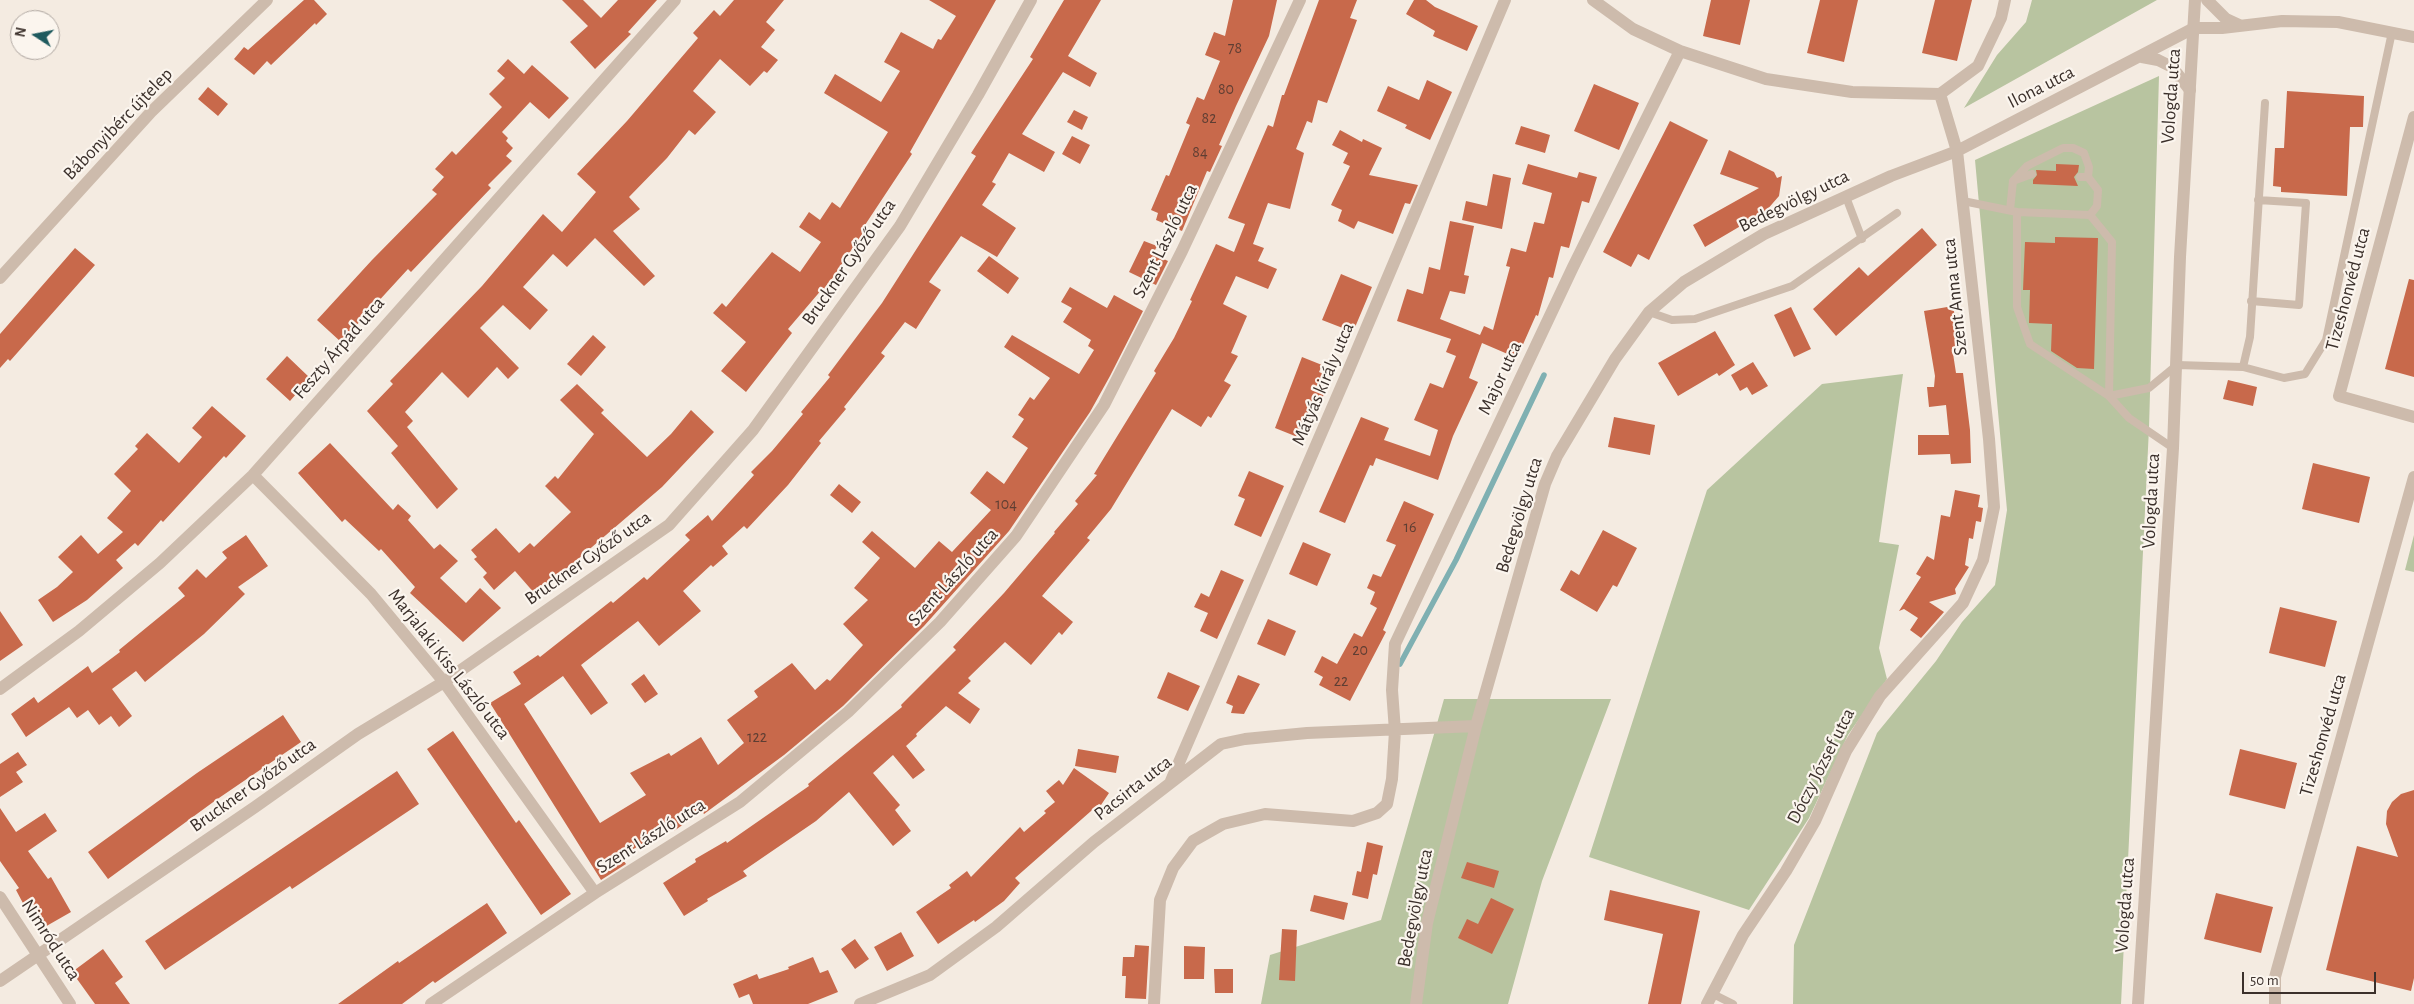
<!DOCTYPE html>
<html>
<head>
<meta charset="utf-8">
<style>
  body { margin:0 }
  #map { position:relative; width:2414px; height:1004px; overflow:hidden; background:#f4ebe1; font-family:"Alegreya Sans",sans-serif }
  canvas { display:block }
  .north { position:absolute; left:10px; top:10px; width:50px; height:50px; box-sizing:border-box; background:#fbf5ee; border:1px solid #aea6a0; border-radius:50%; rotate:281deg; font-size:14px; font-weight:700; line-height:20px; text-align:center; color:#3b302b }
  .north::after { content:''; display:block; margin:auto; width:18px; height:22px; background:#1f5a5e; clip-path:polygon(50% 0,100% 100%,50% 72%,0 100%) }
  .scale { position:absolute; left:2242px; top:972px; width:134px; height:22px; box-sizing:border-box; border:2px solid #3b302b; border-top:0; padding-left:6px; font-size:15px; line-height:18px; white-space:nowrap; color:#3b302b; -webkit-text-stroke:4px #fbf5ee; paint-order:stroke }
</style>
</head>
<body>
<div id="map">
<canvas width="2414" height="1004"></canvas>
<div class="north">N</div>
<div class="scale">50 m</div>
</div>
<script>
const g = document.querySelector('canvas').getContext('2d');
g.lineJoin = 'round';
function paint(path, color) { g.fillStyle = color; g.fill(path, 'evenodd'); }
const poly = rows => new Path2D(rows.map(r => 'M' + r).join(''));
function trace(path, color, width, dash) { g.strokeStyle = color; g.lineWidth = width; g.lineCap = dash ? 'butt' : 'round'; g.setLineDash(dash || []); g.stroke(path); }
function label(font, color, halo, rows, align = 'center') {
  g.font = font + ' "Alegreya Sans",sans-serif'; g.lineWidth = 4.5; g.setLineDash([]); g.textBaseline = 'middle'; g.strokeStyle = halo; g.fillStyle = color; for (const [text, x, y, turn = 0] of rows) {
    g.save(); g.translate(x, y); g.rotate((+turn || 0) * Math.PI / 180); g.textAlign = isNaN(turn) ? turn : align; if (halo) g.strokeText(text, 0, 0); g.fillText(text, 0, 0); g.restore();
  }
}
paint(poly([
  [2032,0,2157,0,1964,108,1997,55,2026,22],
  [2159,76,2149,428,2121,1004,1793,1004,1794,945,1877,733,1936,661,1962,622,1995,585,2007,510,1975,160],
  [1903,374,1879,542,1899,545,1879,648,1887,679,1848,735,1809,818,1749,910,1589,857,1707,490,1822,384],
  [2414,535,2414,572,2405,570],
  [1444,699,1611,699,1542,881,1508,1004,1261,1004,1270,955,1381,920]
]), '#b8c4a0');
trace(poly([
  [1400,664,1456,560,1544,375]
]), '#7fb0b2', 5.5);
paint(poly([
  [304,0,314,0,327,14,316,25,315,23,271,65,267,61,254,75,234,59,244,47,248,50],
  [562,0,583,0,601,18,618,0,657,0,628,32,631,34,595,69,570,42,588,26],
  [734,0,784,0,766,22,775,30,761,47,778,60,767,73,764,71,750,86,720,59,693,91,716,112,695,135,689,130,667,158,629,197,640,209,613,231,655,276,644,286,595,238,567,267,553,254,523,287,548,310,530,330,503,305,480,328,519,368,508,379,497,367,468,398,442,372,405,412,413,421,407,427,458,489,437,509,391,453,398,446,367,411,393,384,390,381,482,286,543,214,562,232,596,192,577,174,627,121,698,38,693,33,714,10,720,16],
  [929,0,996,0,910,152,912,154,865,225,867,227,825,289,823,288,788,329,792,333,746,392,721,371,746,342,713,313,722,303,726,307,772,252,800,272,821,242,799,227,809,212,820,220,832,202,840,208,888,132,824,93,835,74,881,102,900,71,884,62,901,32,933,49,938,39,941,40,956,16],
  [1064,0,1101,0,1068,56,1097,73,1090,87,1063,72,1022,134,1055,152,1044,172,1009,153,992,182,996,184,982,205,1016,228,997,257,961,236,929,282,941,290,916,329,905,322,881,353,885,356,844,407,846,409,819,441,821,443,788,485,747,529,744,526,722,546,728,554,713,567,711,565,683,591,701,611,659,646,638,621,581,665,608,703,591,715,563,676,524,704,600,823,646,795,630,773,669,753,671,756,701,737,718,765,744,743,727,720,758,697,754,691,792,663,815,690,827,679,830,681,863,645,843,624,868,600,854,588,880,558,862,542,872,531,915,568,939,541,952,552,991,510,970,493,987,471,1004,484,1028,448,1012,437,1024,419,1018,415,1030,397,1034,400,1050,378,1004,347,1012,335,1079,374,1094,350,1088,346,1091,340,1063,322,1072,308,1061,302,1070,287,1107,308,1114,295,1143,311,1110,376,1090,412,1009,531,924,626,843,706,784,755,704,814,702,811,674,831,670,826,621,857,626,864,601,880,490,703,521,684,513,672,538,655,540,657,611,601,613,603,644,577,647,580,690,540,685,535,708,515,712,521,754,475,751,472,772,451,803,414,801,412,830,377,828,375,882,303,976,156,971,153,1033,59,1030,57],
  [1233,0,1277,0,1269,36,1236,106,1219,145,1222,146,1210,172,1207,171,1182,231,1156,220,1158,213,1151,210,1166,175,1169,176,1190,125,1186,123,1197,97,1204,100,1220,61,1205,55,1214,32,1225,36],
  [1319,0,1357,0,1350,18,1357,20,1327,103,1318,100,1312,123,1307,121,1296,149,1304,153,1290,209,1268,203,1253,244,1264,248,1258,261,1277,269,1268,289,1236,276,1223,304,1247,316,1231,353,1238,356,1224,381,1231,385,1211,418,1208,416,1201,427,1172,409,1111,509,1087,538,1090,540,1042,596,1073,622,1062,635,1059,632,1031,665,1005,642,968,678,971,681,958,693,980,709,970,724,946,706,916,734,917,736,906,746,925,770,913,779,893,755,873,773,900,805,895,810,911,831,893,846,849,792,816,821,743,871,747,876,707,899,708,901,684,916,663,883,696,862,695,859,726,841,727,843,809,786,808,784,902,707,901,705,956,650,953,647,1004,593,1055,533,1054,532,1078,504,1075,501,1097,475,1094,474,1156,373,1154,371,1174,338,1192,301,1190,300,1216,244,1234,252,1245,224,1228,218,1268,125,1273,127,1282,95,1284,95],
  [1414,0,1426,0,1435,7,1478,26,1467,51,1433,36,1435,31,1406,14],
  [1711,0,1750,0,1740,45,1703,36],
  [1820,0,1858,0,1844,62,1807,53],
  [1935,0,1972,0,1957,61,1922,53],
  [508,59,524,74,532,65,569,98,549,119,530,102,502,132,508,138,506,141,513,148,506,156,512,161,488,185,491,188,450,231,411,272,408,269,341,342,317,320,372,260,437,194,432,190,444,177,435,169,452,151,456,155,502,107,489,94,505,78,497,71],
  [1427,80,1452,92,1430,140,1405,128,1407,125,1377,111,1388,86,1419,100],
  [1594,84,1639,103,1619,150,1574,131],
  [208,87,228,104,218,116,198,99],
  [2287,91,2364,96,2363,127,2350,127,2347,196,2281,192,2281,187,2273,186,2275,148,2284,148],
  [1074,110,1088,117,1082,130,1067,122],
  [1670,121,1708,140,1649,260,1638,254,1631,267,1603,252],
  [1521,126,1550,135,1545,153,1515,144],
  [1340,130,1362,142,1363,139,1382,148,1369,175,1418,185,1410,204,1405,203,1393,234,1358,221,1354,229,1338,221,1342,210,1331,205,1350,166,1343,163,1348,153,1332,145],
  [1072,136,1090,145,1080,164,1062,154],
  [1729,150,1774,172,1777,178,1782,176,1779,196,1766,211,1705,247,1693,225,1759,188,1720,174],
  [1528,164,1577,178,1579,172,1597,177,1589,203,1582,201,1569,248,1561,246,1553,278,1549,277,1538,316,1536,315,1517,358,1482,343,1469,378,1478,382,1453,436,1438,480,1376,458,1373,466,1370,465,1345,523,1319,512,1361,417,1389,428,1384,440,1430,456,1438,430,1414,420,1430,383,1443,388,1456,356,1446,352,1451,339,1397,321,1407,289,1423,294,1429,267,1440,270,1450,221,1474,226,1464,275,1469,276,1465,294,1450,291,1440,319,1480,335,1484,326,1493,330,1510,267,1506,266,1511,248,1526,252,1534,222,1544,224,1552,193,1522,184],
  [2056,164,2079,165,2078,172,2074,177,2078,186,2033,184,2033,180,2037,175,2036,170,2056,171],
  [1493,174,1511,178,1502,229,1462,220,1466,201,1487,206],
  [1922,228,1937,245,1836,336,1813,309,1859,267,1868,276],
  [2055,237,2098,238,2094,369,2077,368,2051,351,2052,324,2029,323,2030,290,2023,290,2025,242,2055,243],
  [1144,241,1157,246,1153,254,1168,261,1156,285,1129,272],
  [75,248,95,265,10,361,8,359,0,368,0,334],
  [989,256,1019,278,1008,294,977,271],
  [1341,274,1372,287,1353,332,1322,320],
  [2409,279,2414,280,2414,377,2385,369],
  [1953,306,1960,346,1952,347,1956,373,1963,373,1970,430,1971,463,1951,464,1950,454,1918,455,1918,435,1949,435,1946,405,1929,407,1927,387,1934,387,1935,376,1924,311],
  [1791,307,1811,349,1794,357,1774,315],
  [1715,331,1735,365,1719,376,1717,373,1678,396,1658,363],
  [593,335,606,347,581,376,567,364],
  [287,356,310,378,290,401,266,379],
  [1302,357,1322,365,1319,372,1331,377,1305,440,1275,428],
  [1753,362,1768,386,1752,395,1747,387,1740,391,1731,375],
  [2228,380,2257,387,2253,406,2223,399],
  [577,384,604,410,601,413,647,457,671,434,691,410,714,432,662,487,536,595,515,571,494,590,483,577,487,573,474,559,477,557,471,550,496,528,519,553,530,543,534,547,571,512,545,486,555,476,558,479,594,434,560,400],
  [212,406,246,436,226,458,224,456,163,522,161,520,138,546,135,543,116,560,123,568,87,600,53,622,38,600,57,587,73,572,58,557,81,535,98,554,123,532,107,518,131,491,114,474,138,449,135,446,147,433,179,463,202,437,192,428],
  [1614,417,1655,425,1650,455,1608,447],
  [330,443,393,510,398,504,411,516,408,520,434,549,440,544,458,561,440,578,466,603,480,588,501,608,463,642,410,593,415,587,381,549,379,551,345,519,342,522,298,473],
  [2313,463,2370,477,2359,523,2302,509],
  [1249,471,1284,486,1261,537,1234,525,1245,499,1238,496],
  [839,484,861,502,852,513,830,495],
  [1955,490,1980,495,1978,507,1983,508,1981,522,1976,521,1973,539,1969,538,1965,565,1969,567,1955,589,1956,594,1929,602,1944,612,1921,638,1910,630,1918,618,1904,609,1899,611,1921,577,1916,574,1927,556,1934,560,1941,515,1950,517],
  [1404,501,1434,514,1383,630,1386,632,1350,701,1319,685,1323,677,1314,672,1322,656,1337,664,1354,633,1362,637,1377,608,1370,604,1375,592,1367,588,1373,574,1381,577,1396,545,1386,541],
  [1603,530,1637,548,1617,587,1613,585,1597,612,1560,590,1571,570,1579,575],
  [246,535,268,566,238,587,245,594,204,634,145,682,136,671,112,689,132,716,119,727,111,716,99,725,88,710,77,718,69,707,26,737,11,714,34,697,38,703,88,666,92,673,120,652,119,650,185,596,178,588,197,569,206,578,227,558,222,552],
  [1303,542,1331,554,1317,586,1289,574],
  [1221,570,1244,580,1217,639,1200,631,1208,613,1194,607,1201,593,1209,597],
  [2280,607,2337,621,2325,667,2269,653],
  [0,611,23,645,0,661],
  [1268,619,1296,631,1285,656,1257,644],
  [1168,672,1200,686,1188,711,1157,698],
  [644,674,658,694,645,703,631,684],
  [1238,675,1260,684,1244,714,1231,713,1233,706,1226,703],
  [283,715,301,742,216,800,108,879,88,852,197,773],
  [453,731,516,823,519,820,571,894,541,915,427,749],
  [1078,749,1119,756,1116,773,1075,766],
  [2240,749,2297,763,2285,809,2229,795],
  [18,752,27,765,16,772,23,782,0,797,0,764],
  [1074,768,1109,793,1101,805,1099,804,1015,878,1020,883,1004,901,975,922,974,920,938,944,916,912,951,888,949,885,967,871,971,877,1020,827,1024,832,1046,813,1044,811,1055,802,1046,791,1059,780,1063,785],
  [397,771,419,804,292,889,290,886,165,970,145,941],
  [2414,790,2414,978,2411,991,2326,970,2357,846,2398,857,2386,824,2387,811,2392,802,2401,794],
  [0,808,16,832,45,813,57,831,28,851,48,879,51,877,71,912,43,928,29,905,25,907,16,890,19,888,0,861],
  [1367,842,1383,846,1377,875,1373,874,1368,899,1352,895,1357,871,1361,872],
  [1467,862,1499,871,1494,888,1461,878],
  [1610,890,1700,911,1681,1004,1648,1004,1663,934,1604,920],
  [2216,893,2273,907,2261,953,2204,939],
  [1314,895,1348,903,1344,920,1310,911],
  [1491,898,1514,909,1492,954,1458,938,1467,919,1478,924],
  [487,903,507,933,435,983,433,981,402,1004,338,1004,398,961,399,963],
  [1282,929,1297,930,1295,981,1279,980],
  [901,932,914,956,887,971,874,947],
  [855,939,869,959,855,969,841,949],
  [1135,945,1149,946,1146,999,1125,998,1126,976,1122,976,1123,957,1134,957],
  [1184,946,1205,947,1204,979,1184,979],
  [103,949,123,977,115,983,130,1004,95,1004,72,972],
  [813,957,820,973,828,970,838,992,808,1004,753,1004,749,994,739,998,733,984,757,974,759,979,789,969,788,967],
  [1214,969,1233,969,1233,993,1215,993]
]), '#c8694b');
trace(poly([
  [2080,177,2088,177,2098,190,2097,206,2090,215],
  [2013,181,2027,166,2063,148,2073,148,2084,153,2089,167,2088,177],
  [1846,197,1862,239],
  [1963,201,2017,212,2017,307,2030,344,2109,396,2129,418,2173,448],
  [2010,210,2013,181,2032,174],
  [2017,212,2090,215,2112,242,2109,396,2149,388,2177,365,2243,367,2284,378,2305,374,2326,340,2392,32],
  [2251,301,2299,305,2306,203,2258,200],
  [1649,312,1672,320,1695,319,1792,286,1897,213],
  [2243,367,2250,337,2265,103],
  [1711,993,1733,1004]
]), '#cdbbac', 8);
trace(poly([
  [1593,0,1633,29,1680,51,1766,79,1852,92,1940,94],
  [2207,0,2226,19,2239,25],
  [2142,57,2158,60,2172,67,2190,90],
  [1940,94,1978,66,2001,18,2005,0],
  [2414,117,2339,396,2414,417],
  [0,278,151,112,267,0],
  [253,475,371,594,444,682,595,893],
  [0,689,79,631,160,563,253,475,675,0],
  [1171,781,1349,369,1505,0],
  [0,897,70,1004],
  [0,981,255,807,358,734,444,682,669,525,753,430,900,226,978,95,1031,0],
  [431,1004,595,893,740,802,848,712,940,622,1016,536,1104,405,1182,251,1300,0],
  [860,1004,930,975,996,927,1094,842,1221,744,1245,739,1307,733,1476,726],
  [1154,1004,1160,900,1173,868,1193,841,1223,824,1265,814,1353,821,1377,813,1387,804,1392,779,1395,731,1392,690,1395,644,1573,267,1680,51],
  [1416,1004,1427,923,1476,726,1545,484,1557,456,1615,359,1649,312,1684,282,1764,234,1891,176,1957,151,2194,28,2222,28,2282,21,2338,22,2414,37],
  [1707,1004,1743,935,1786,871,1815,821,1846,751,1880,696,1963,603,1983,560,1994,507,1989,439,1957,151,1940,94],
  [2275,1004,2275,977,2414,477]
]), '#cdbbac', 12);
trace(poly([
  [2138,1004,2173,448,2180,257,2195,0]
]), '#cdbbac', 12);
label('16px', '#5e3e33', null, [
  ["78",1235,48],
  ["80",1226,89],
  ["82",1209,118],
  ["84",1200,152],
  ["104",1006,504],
  ["16",1410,527],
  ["20",1360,650],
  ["22",1341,681],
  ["122",757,737]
]);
label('19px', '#3b302b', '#fbf5ee', [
  ["Ilona utca",2041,87,-27],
  ["Vologda utca",2171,96,-86],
  ["Bábonyibérc újtelep",118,124,-46],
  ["Bedegvölgy utca",1794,201,-26],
  ["Szent László utca",1165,241,-64],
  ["Bruckner Győző utca",849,262,-55],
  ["Tizeshonvéd utca",2348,289,-75],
  ["Szent Anna utca",1955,297,-96],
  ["Feszty Árpád utca",339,348,-49],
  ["Major utca",1500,378,-65],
  ["Mátyás király utca",1323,384,-67],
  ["Vologda utca",2151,501,-87],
  ["Bedegvölgy utca",1519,515,-73],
  ["Bruckner Győző utca",588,558,-35],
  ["Szent László utca",953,577,-48],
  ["Marjalaki Kiss László utca",449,664,52],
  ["Tizeshonvéd utca",2323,735,-74],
  ["Dóczy József utca",1821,766,-63],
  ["Bruckner Győző utca",253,785,-35],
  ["Pacsirta utca",1133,788,-38],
  ["Szent László utca",651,836,-32],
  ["Vologda utca",2125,905,-86],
  ["Bedegvölgy utca",1415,908,-79],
  ["Nimród utca",51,940,57]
]);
</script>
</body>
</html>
